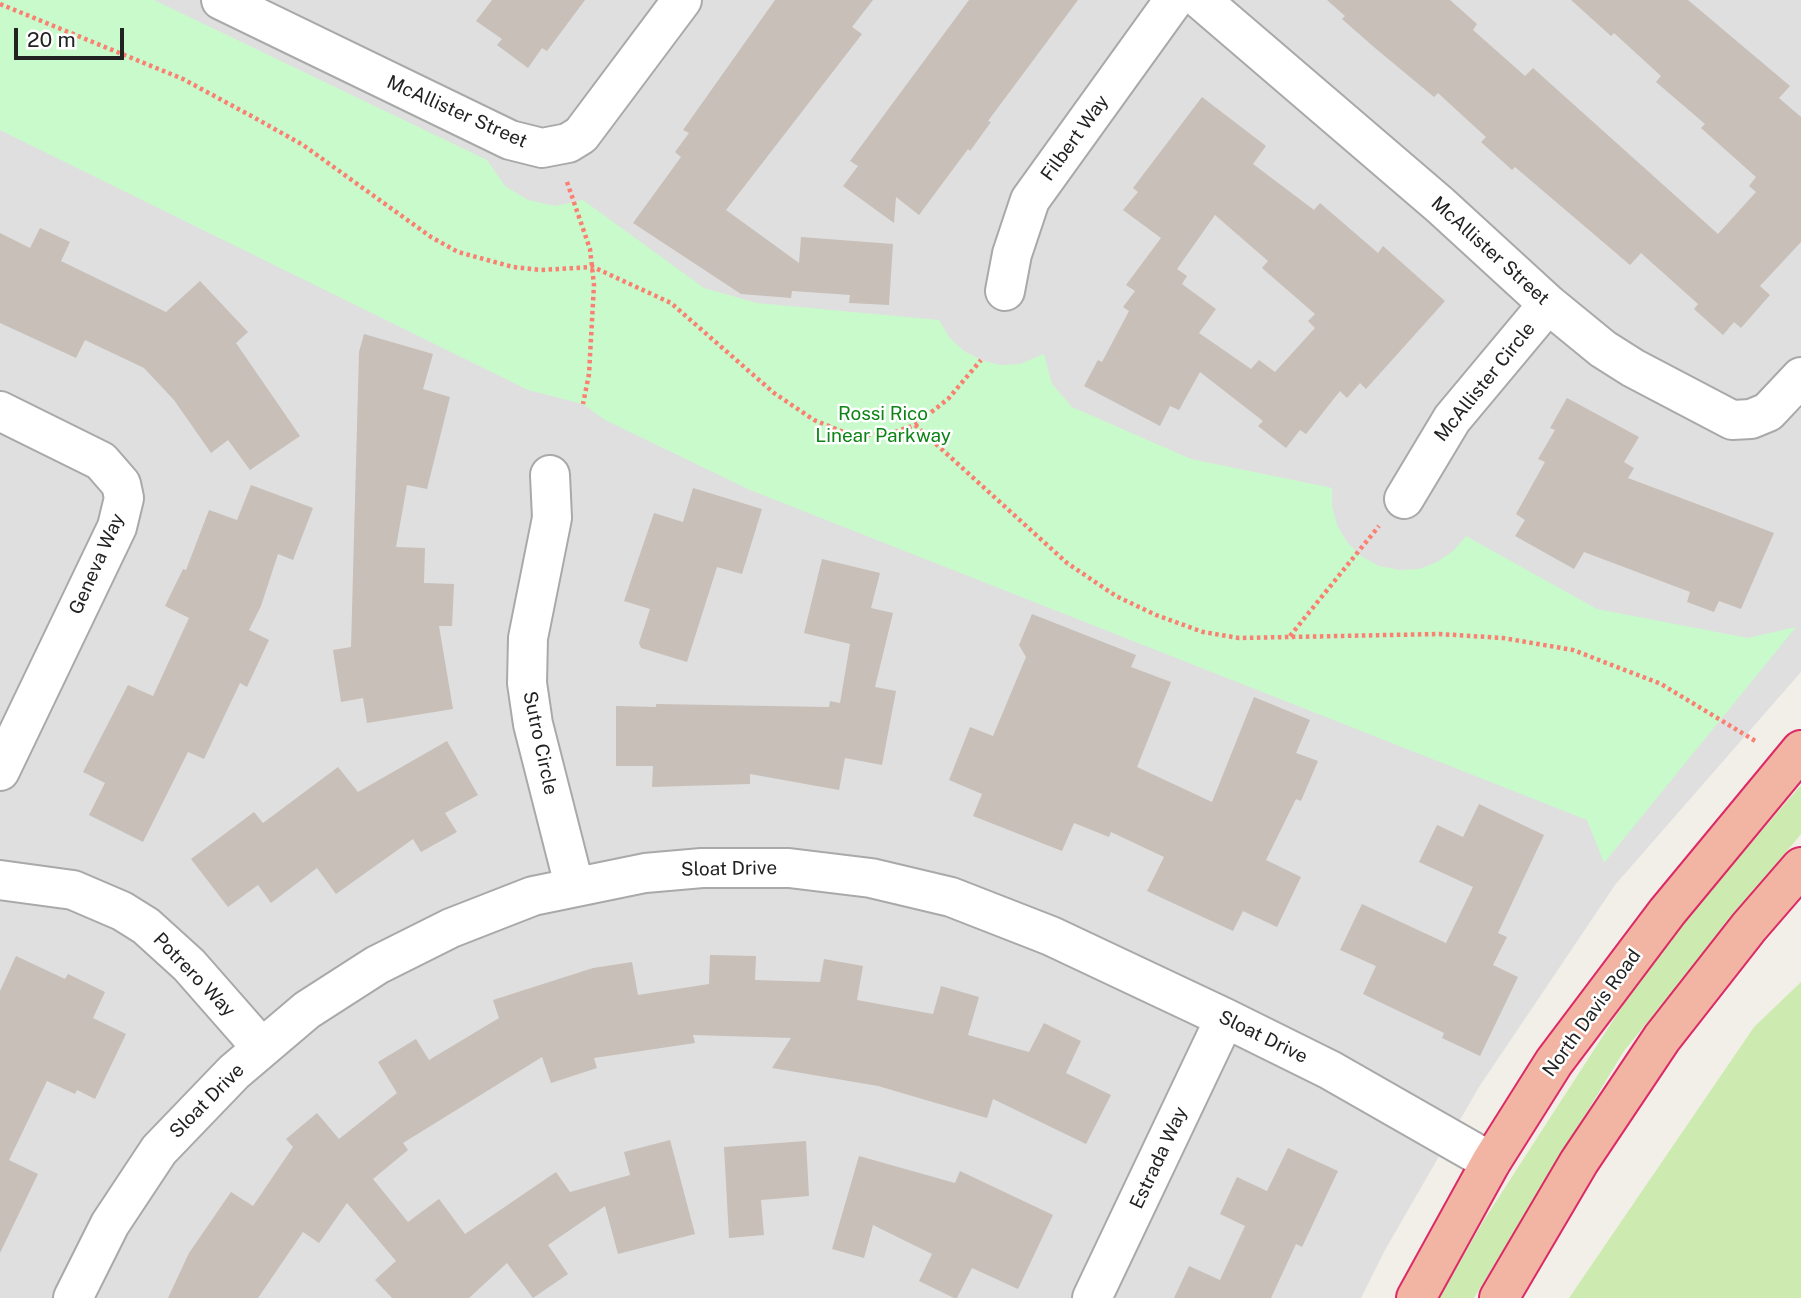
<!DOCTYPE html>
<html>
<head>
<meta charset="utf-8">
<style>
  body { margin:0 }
  #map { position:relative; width:1801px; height:1298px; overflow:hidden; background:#f2efe9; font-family:"Public Sans",sans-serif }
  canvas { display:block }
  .scale { position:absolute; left:14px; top:28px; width:110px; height:32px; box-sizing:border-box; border:4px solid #222; border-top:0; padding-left:9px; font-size:21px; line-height:24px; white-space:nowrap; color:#222; -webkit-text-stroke:5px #fff; paint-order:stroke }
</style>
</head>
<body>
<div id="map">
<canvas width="1801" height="1298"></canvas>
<div class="scale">20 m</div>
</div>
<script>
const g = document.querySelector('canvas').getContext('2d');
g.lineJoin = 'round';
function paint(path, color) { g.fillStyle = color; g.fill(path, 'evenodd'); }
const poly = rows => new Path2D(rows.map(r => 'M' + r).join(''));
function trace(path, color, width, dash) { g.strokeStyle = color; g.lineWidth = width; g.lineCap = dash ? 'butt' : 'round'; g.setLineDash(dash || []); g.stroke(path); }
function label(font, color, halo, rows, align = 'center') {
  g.font = font + ' "Public Sans",sans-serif'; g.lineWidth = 5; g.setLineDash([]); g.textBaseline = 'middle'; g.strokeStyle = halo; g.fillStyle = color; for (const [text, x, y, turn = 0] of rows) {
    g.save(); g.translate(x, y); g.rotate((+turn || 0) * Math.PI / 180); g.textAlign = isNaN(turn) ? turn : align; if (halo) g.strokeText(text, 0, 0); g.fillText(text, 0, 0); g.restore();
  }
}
paint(poly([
  [0,0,1801,0,1801,672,1615,885,1479,1087,1385,1250,1361,1298,0,1298]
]), '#e0dfdf');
paint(poly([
  [1801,785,1801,834,1624,1051,1474,1298,1439,1298,1484,1220,1643,974,1695,908],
  [1801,982,1801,1298,1569,1298,1754,1027]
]), '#cdebb0');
paint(poly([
  [0,0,154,0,487,160,505,186,528,200,555,206,583,200,704,288,757,303,939,320,949,337,964,351,981,360,1001,365,1020,364,1044,354,1052,384,1072,407,1191,459,1332,488,1332,506,1337,525,1347,542,1361,556,1379,566,1399,570,1419,569,1437,562,1453,551,1466,536,1597,609,1748,638,1796,627,1604,863,1587,820,750,490,605,420,583,404,528,390,0,130]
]), '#c8facc');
paint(poly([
  [492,0,585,0,547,51,542,48,528,68,497,45,502,39,476,21],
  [775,0,873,0,852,27,862,34,726,210,799,263,801,237,893,244,889,305,849,303,850,295,792,291,791,298,741,294,633,223,681,157,675,152,689,133,683,130],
  [969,0,1078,0,988,121,991,122,970,151,968,149,919,215,896,197,894,223,843,186,858,166,850,161],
  [1327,0,1450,0,1477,24,1473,30,1525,76,1533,68,1718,234,1756,192,1749,186,1756,177,1701,128,1705,124,1656,82,1661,76,1614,33,1611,36,1571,0,1688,0,1790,86,1779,98,1801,117,1801,242,1760,286,1770,295,1741,328,1734,322,1723,335,1694,309,1698,304,1641,253,1630,265,1515,167,1512,170,1481,142,1486,137,1438,93,1434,97,1375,48,1342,19,1345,16],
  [1202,97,1266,146,1253,164,1314,210,1320,203,1378,253,1383,246,1445,301,1366,389,1360,383,1347,398,1340,391,1306,434,1300,430,1286,448,1258,426,1263,421,1200,372,1179,410,1170,406,1160,426,1084,386,1098,360,1102,362,1129,311,1123,307,1135,291,1126,285,1161,238,1123,210,1138,192,1133,188],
  [1215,215,1268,261,1262,268,1315,314,1308,321,1315,328,1275,372,1259,360,1251,369,1199,333,1216,309,1182,284,1187,276,1177,269],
  [40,228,70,242,61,261,166,312,200,281,248,332,236,343,300,436,250,470,228,440,211,453,174,400,144,368,85,340,76,358,0,323,0,233,30,248],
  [364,334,433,354,423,389,450,397,427,489,407,485,396,547,425,548,424,583,454,584,452,626,439,626,453,709,367,723,363,698,341,702,333,650,351,647,359,352],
  [1567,398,1639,437,1624,462,1634,468,1628,478,1774,533,1741,609,1719,601,1714,612,1687,602,1690,592,1584,552,1574,569,1515,536,1525,520,1516,514,1545,462,1538,459,1555,430,1550,428],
  [251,485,313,508,293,560,278,554,261,606,249,630,269,640,247,687,240,683,204,759,188,752,143,842,89,815,105,783,83,772,128,685,153,696,189,618,165,606,183,569,186,570,209,510,237,520],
  [693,488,762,509,742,574,717,567,687,662,641,648,639,643,650,609,624,601,654,513,683,522],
  [822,559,880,573,871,608,893,613,875,687,896,691,882,765,845,758,839,790,750,774,750,784,652,787,653,766,616,766,616,706,656,707,656,704,829,707,830,701,840,703,850,644,804,633],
  [1032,614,1136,655,1131,667,1171,682,1137,767,1212,802,1254,697,1310,720,1296,753,1318,761,1301,801,1296,799,1266,860,1301,877,1277,927,1243,911,1233,931,1147,891,1164,857,1111,832,1109,837,1074,823,1062,851,973,816,982,794,949,780,970,727,993,736,1026,657,1019,645],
  [447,741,478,795,445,813,457,832,421,852,413,839,336,894,317,868,271,903,258,885,228,907,191,859,254,812,263,823,338,767,358,792],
  [1479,804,1544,835,1498,933,1507,937,1493,965,1518,977,1480,1056,1442,1038,1444,1033,1363,994,1376,966,1340,950,1362,904,1446,943,1473,887,1419,862,1437,825,1463,837],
  [710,955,756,956,755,980,820,982,824,959,863,966,857,1000,933,1014,941,986,979,997,968,1035,1029,1052,1044,1023,1081,1041,1066,1073,1111,1095,1086,1144,993,1099,987,1118,878,1086,772,1068,791,1038,693,1035,695,1043,594,1058,597,1068,551,1083,542,1057,403,1143,408,1150,373,1179,408,1222,439,1199,465,1234,556,1172,570,1192,630,1175,624,1152,670,1140,695,1234,618,1254,605,1206,548,1245,568,1274,533,1298,507,1263,469,1298,392,1298,375,1280,396,1261,347,1203,319,1243,303,1232,258,1298,168,1298,189,1253,231,1192,253,1206,293,1147,286,1139,317,1113,339,1139,397,1093,378,1062,416,1039,429,1060,499,1018,493,1000,593,968,632,962,638,995,709,984],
  [16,956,65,979,68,974,105,992,93,1018,126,1034,95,1099,77,1090,75,1094,47,1081,9,1160,38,1174,0,1253,0,991],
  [806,1141,809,1196,761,1200,764,1235,729,1238,724,1147],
  [1288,1148,1338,1171,1302,1247,1296,1244,1271,1298,1174,1298,1189,1266,1220,1280,1245,1226,1220,1214,1237,1177,1267,1191],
  [859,1156,955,1183,960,1171,1053,1215,1018,1289,972,1268,957,1298,954,1298,919,1281,932,1254,873,1225,864,1258,832,1249]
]), '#c7bfb8');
const minor = poly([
  [221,0,510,140,542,148,568,143,581,135,682,0],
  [1201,0,1440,205,1548,304,1603,349,1633,368,1732,420,1751,419,1768,412,1801,377],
  [1005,291,1012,254,1030,200,1174,0],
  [0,411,101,461,121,484,124,498,117,527,0,771],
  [550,475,552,518,528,638,527,683,533,724,574,885],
  [1404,499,1452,419,1548,304],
  [0,880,73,890,122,911,146,926,189,965,261,1047],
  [73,1298,110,1224,159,1150,234,1072,307,1010,377,965,451,928,533,896,645,873,702,868,789,868,871,878,951,897,1051,936,1225,1018,1330,1070,1491,1162],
  [1092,1298,1225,1018]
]);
const trunk = poly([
  [1416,1298,1491,1162,1554,1062,1667,912,1801,750],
  [1499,1298,1579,1162,1662,1038,1749,927,1801,867]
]);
trace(minor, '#a9a9a9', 42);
trace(trunk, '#dc2a67', 42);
trace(poly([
  [0,4,183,79,255,118,303,145,431,237,458,252,513,267,541,270,593,267,671,303,774,393,814,420,841,431,867,435,892,433,915,425,948,399,981,360],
  [567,182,590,249,594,285,589,374,583,404],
  [915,425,1067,563,1116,596,1156,615,1203,632,1239,638,1439,634,1503,638,1573,650,1661,684,1757,742],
  [1290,636,1379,526]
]), '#fa8072', 4.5, [3.5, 3.5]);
trace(minor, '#fff', 38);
trace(trunk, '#f2b4a3', 38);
label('19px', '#222', '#fff', [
  ["McAllister Street",457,112,24],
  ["Filbert Way",1075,138,-54],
  ["McAllister Street",1490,251,42],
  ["McAllister Circle",1485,382,-51],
  ["Geneva Way",97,564,-66],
  ["Sutro Circle",540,743,78],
  ["Sloat Drive",729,869,-1],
  ["Potrero Way",194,975,46],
  ["North Davis Road",1592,1013,-54],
  ["Sloat Drive",1263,1037,26],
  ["Sloat Drive",207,1101,-45],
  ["Estrada Way",1159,1158,-65]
]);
label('19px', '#0c8416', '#fff', [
  ["Rossi Rico",883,414],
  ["Linear Parkway",883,436]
]);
</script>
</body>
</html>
